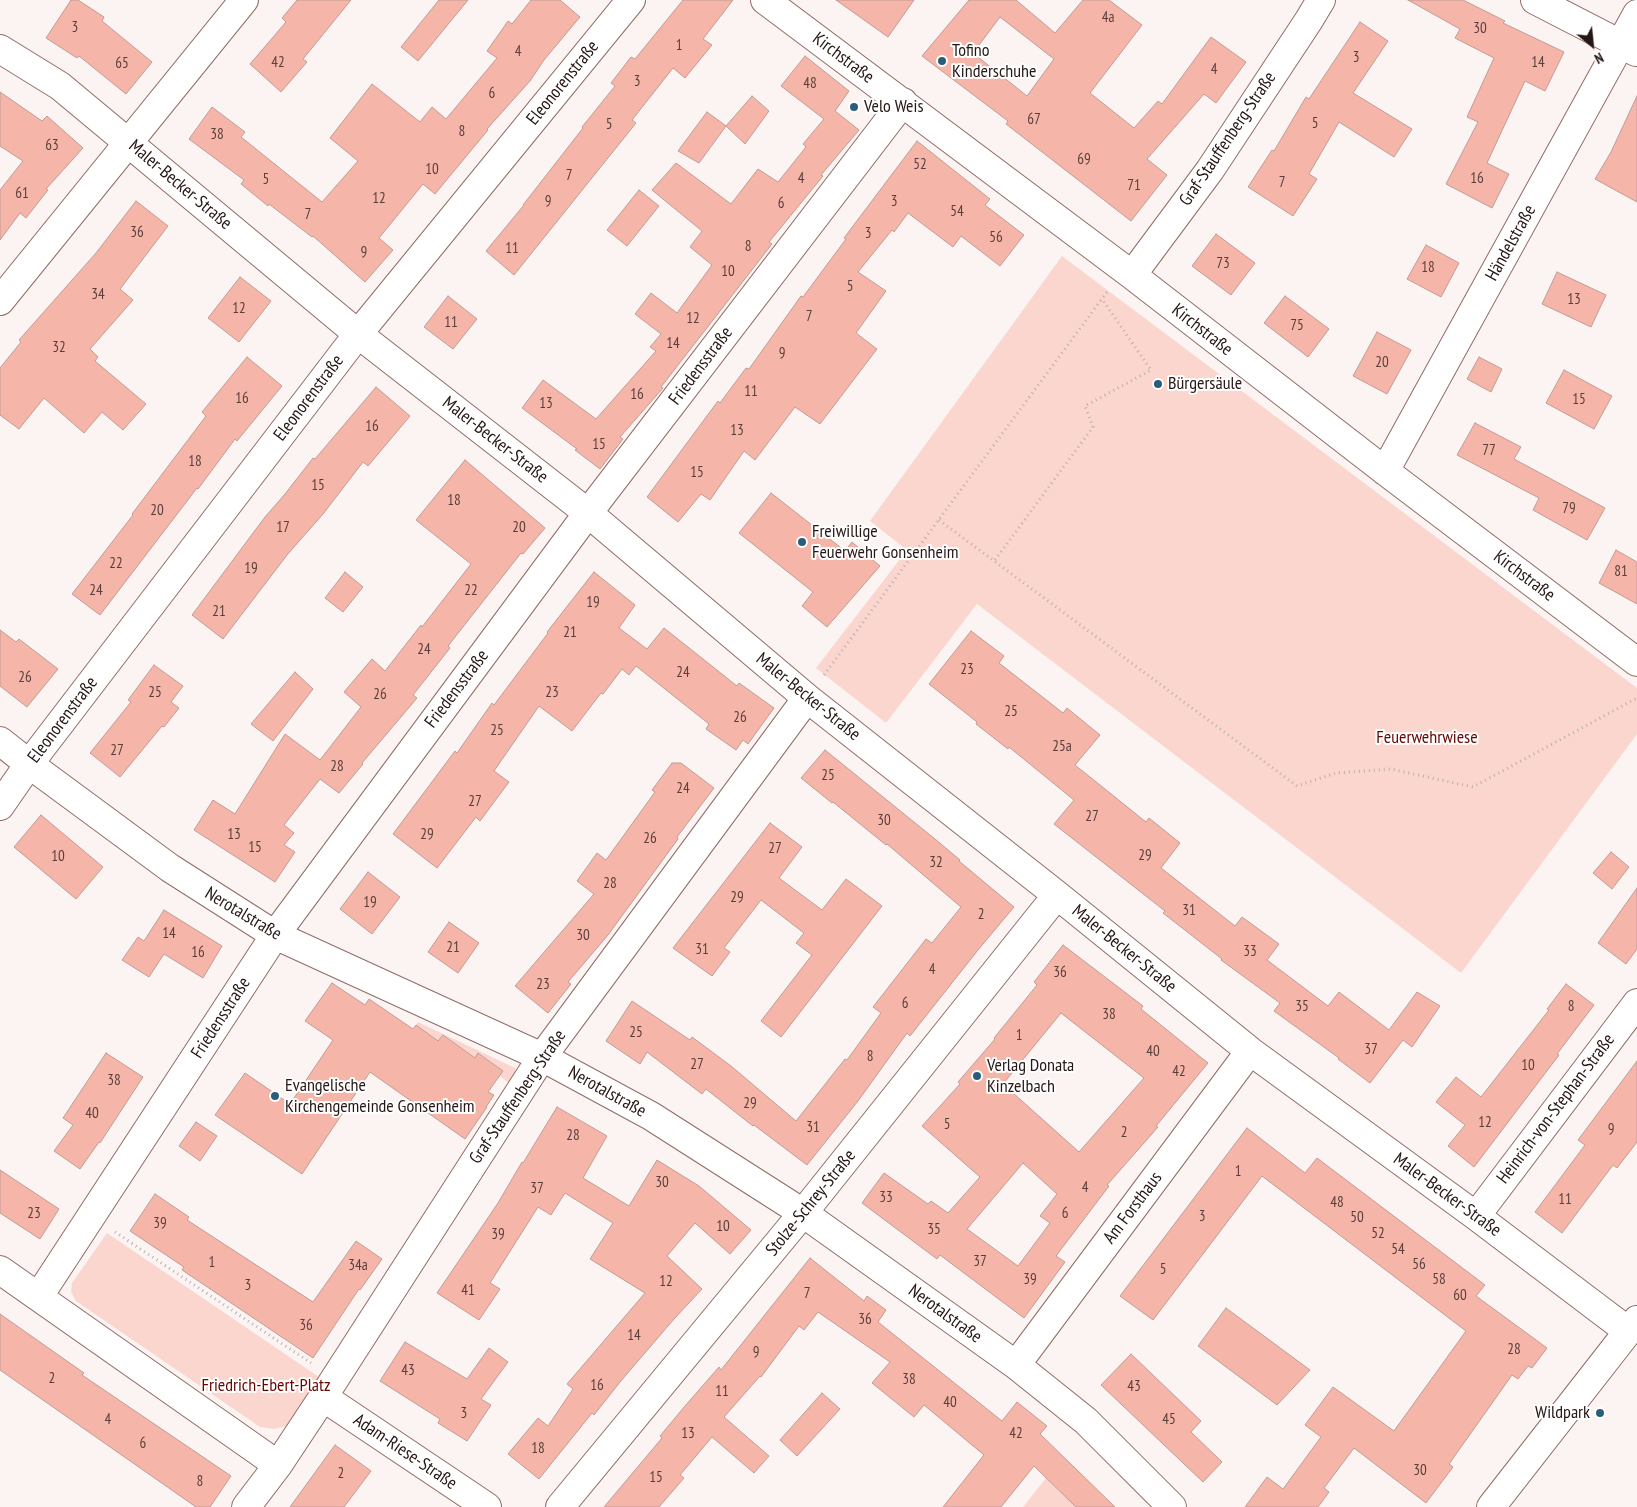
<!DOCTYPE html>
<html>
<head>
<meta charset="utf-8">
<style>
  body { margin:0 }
  #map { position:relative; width:1637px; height:1507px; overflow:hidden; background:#fcf4f2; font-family:"PT Sans Narrow",sans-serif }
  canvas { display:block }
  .north { position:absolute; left:1567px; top:20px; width:50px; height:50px; -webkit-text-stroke:4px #fff; paint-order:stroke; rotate:152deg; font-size:14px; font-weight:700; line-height:20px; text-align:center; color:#251715 }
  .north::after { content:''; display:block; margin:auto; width:18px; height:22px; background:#251715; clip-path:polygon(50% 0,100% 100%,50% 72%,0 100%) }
</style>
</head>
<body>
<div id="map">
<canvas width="1637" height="1507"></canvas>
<div class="north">N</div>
</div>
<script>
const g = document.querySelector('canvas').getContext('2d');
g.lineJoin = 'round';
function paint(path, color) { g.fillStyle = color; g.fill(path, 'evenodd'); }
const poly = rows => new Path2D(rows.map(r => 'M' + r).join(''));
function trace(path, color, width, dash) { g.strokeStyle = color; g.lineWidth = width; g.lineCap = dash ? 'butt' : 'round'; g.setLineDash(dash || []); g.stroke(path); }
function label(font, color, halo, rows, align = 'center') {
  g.font = font + ' "PT Sans Narrow",sans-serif'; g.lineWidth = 4; g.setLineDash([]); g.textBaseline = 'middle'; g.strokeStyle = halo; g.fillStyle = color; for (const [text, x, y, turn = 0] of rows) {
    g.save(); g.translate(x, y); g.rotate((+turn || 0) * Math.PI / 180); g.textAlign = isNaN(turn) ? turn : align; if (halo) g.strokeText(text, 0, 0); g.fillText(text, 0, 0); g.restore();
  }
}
paint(poly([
  [1062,256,1637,688,1637,734,1461,973,977,604,886,723,816,668,907,550,870,521],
  [418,1022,515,1068,517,1073,510,1084,500,1076,503,1071,479,1053,475,1058,443,1035,438,1041,416,1025],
  [107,1233,319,1377,286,1426,274,1429,260,1427,76,1301,71,1292,72,1283],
  [1046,1478,1076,1507,1023,1507]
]), '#fbd6cf');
const building = poly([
  [71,0,78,0,104,17,102,21,152,62,126,94,79,56,77,58,46,38,71,0],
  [297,0,351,0,303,59,307,62,281,92,250,64,286,22,282,18,297,0],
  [439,0,468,0,418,61,401,47,439,0],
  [531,0,560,0,580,17,544,60,530,81,487,129,488,130,435,194,423,184,379,238,393,250,365,282,313,236,312,237,269,204,268,206,241,184,244,180,189,139,212,107,245,132,241,137,322,202,358,161,330,138,372,84,420,122,432,107,446,119,497,58,487,51,508,21,512,24,531,0],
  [683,0,733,0,703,39,712,45,685,78,673,68,632,120,636,123,514,275,486,251,524,205,523,205,583,128,582,127,615,86,611,83,631,57,635,59,683,0],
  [836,0,914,0,888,37,836,0],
  [969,0,1016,0,1055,33,1083,0,1109,0,1142,25,1090,93,1134,128,1158,101,1162,104,1211,37,1246,62,1216,103,1204,94,1147,159,1167,175,1131,221,1006,124,1008,121,922,56,969,0],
  [1000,17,1054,59,1027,96,973,53,1000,17],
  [1408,0,1463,0,1505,21,1503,23,1564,52,1545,91,1525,81,1487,163,1509,174,1492,208,1446,184,1478,122,1467,117,1494,58,1455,38,1460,29,1408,0],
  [1360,22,1388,41,1353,93,1412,129,1394,157,1339,122,1309,174,1317,179,1293,216,1248,187,1272,150,1274,151,1306,97,1309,99,1360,22],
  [805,56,849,91,835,111,859,130,821,175,823,176,769,242,772,244,661,387,663,388,620,437,623,439,600,469,575,450,577,449,522,408,543,380,596,419,656,351,650,347,661,334,635,314,651,293,677,313,712,265,690,247,702,231,652,190,676,163,731,204,758,169,778,182,806,147,803,144,824,119,781,86,805,56],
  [0,92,42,121,47,116,83,148,46,189,48,190,26,218,20,213,0,240,0,190,23,161,0,146,0,92],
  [752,96,769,111,745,144,726,126,752,96],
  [1637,96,1637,202,1595,179,1611,152,1637,96],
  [707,112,726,126,699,163,678,151,707,112],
  [917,141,990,199,985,205,1024,235,1000,266,961,236,953,247,908,213,894,232,892,230,858,272,886,291,856,333,877,349,820,424,795,407,755,460,744,451,710,500,701,494,678,522,647,497,718,401,720,403,746,368,749,369,801,296,803,297,846,239,844,238,917,141],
  [639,190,659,206,627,246,607,230,639,190],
  [136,201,168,226,120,289,133,300,90,349,98,357,95,361,146,404,123,430,102,412,84,433,44,398,19,429,0,415,0,368,21,342,19,340,96,253,136,201],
  [1216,234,1255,263,1231,295,1192,266,1216,234],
  [1426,245,1459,263,1441,297,1407,279,1426,245],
  [1557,272,1606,295,1591,327,1542,304,1557,272],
  [240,277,271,301,239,342,208,318,240,277],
  [448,296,477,319,453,349,424,327,448,296],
  [1285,296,1329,329,1308,357,1264,323,1285,296],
  [1377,332,1411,350,1387,394,1353,376,1377,332],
  [247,357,282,386,237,441,235,439,198,489,197,488,100,615,72,594,133,515,132,514,206,416,202,412,247,357],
  [1479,357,1502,369,1491,392,1467,379,1479,357],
  [1564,370,1612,396,1594,429,1546,403,1564,370],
  [376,387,410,416,368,466,363,462,323,514,287,555,223,639,192,615,265,517,285,494,313,458,315,459,376,387],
  [1475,423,1521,447,1514,459,1605,508,1587,540,1533,510,1539,498,1457,455,1475,423],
  [465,460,545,528,523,554,521,553,448,646,450,648,413,695,417,698,362,763,363,764,339,793,320,779,284,825,294,833,284,845,295,852,275,882,194,830,213,800,235,814,285,734,320,760,361,707,344,692,372,659,385,671,421,625,422,627,471,564,416,520,465,460],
  [771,493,845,551,852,542,880,566,827,627,802,606,813,592,739,533,771,493],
  [1616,550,1637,562,1637,604,1599,583,1616,550],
  [345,572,363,587,343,612,325,598,345,572],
  [594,572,635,605,619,628,647,649,664,628,737,686,739,683,774,708,748,744,743,740,736,750,706,729,709,724,636,666,629,675,622,669,603,694,601,693,572,731,539,706,494,771,509,782,480,821,476,817,437,868,393,834,455,751,457,753,492,703,494,705,548,633,547,632,594,572],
  [0,630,16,642,19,639,58,669,27,707,0,686,0,630],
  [971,631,1004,656,999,663,1063,713,1067,708,1100,735,1075,765,1146,822,1149,818,1180,843,1161,868,1235,926,1242,917,1279,944,1267,960,1328,1006,1339,992,1389,1030,1417,992,1440,1006,1412,1047,1403,1040,1370,1083,1338,1059,1339,1058,1274,1011,1280,1003,1221,960,1222,959,1163,913,1165,911,1054,824,1074,800,1009,747,1008,749,976,724,977,722,929,684,971,631],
  [154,665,183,686,171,702,179,708,164,727,162,726,120,777,90,753,131,702,128,700,154,665],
  [295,672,313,689,273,741,251,724,295,672],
  [825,750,935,839,960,860,959,861,1014,907,978,950,910,1036,907,1033,858,1101,807,1165,754,1125,753,1126,706,1089,702,1094,647,1052,640,1064,606,1041,632,1001,690,1040,692,1037,731,1066,796,1121,845,1059,847,1060,881,1013,873,1007,926,939,932,943,961,907,887,844,886,845,833,802,832,803,801,778,825,750],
  [672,763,681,763,714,788,677,837,678,839,608,935,568,982,571,984,548,1013,515,986,594,894,577,881,597,853,606,860,655,792,652,790,672,763],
  [41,815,103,867,76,899,14,847,41,815],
  [770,823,802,847,779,878,822,910,846,879,882,906,781,1037,761,1021,812,955,796,943,804,933,761,900,724,948,730,952,712,976,673,948,770,823],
  [1611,852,1629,867,1612,889,1593,873,1611,852],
  [368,872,400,897,372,934,340,909,368,872],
  [1637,888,1637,949,1626,964,1598,943,1637,888],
  [164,910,222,946,203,978,164,954,149,977,122,960,138,937,144,941,164,910],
  [449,922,479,943,458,973,428,952,449,922],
  [1063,945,1143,1006,1141,1009,1208,1063,1156,1126,1158,1127,1107,1185,1109,1186,1056,1256,1065,1262,1024,1318,940,1255,937,1259,862,1203,884,1173,928,1204,931,1201,948,1213,980,1177,922,1126,960,1084,958,1082,995,1039,994,1038,1037,985,1034,982,1063,945],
  [1061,1013,1144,1078,1079,1152,1003,1084,1061,1013],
  [1023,1163,1057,1194,1040,1216,1050,1223,1018,1266,967,1229,1023,1163],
  [332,983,365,1005,369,999,413,1029,416,1025,438,1041,443,1035,475,1058,478,1053,503,1071,488,1092,494,1095,486,1107,487,1107,465,1139,370,1072,302,1174,215,1115,245,1073,290,1104,333,1040,305,1021,332,983],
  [1566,984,1594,1005,1557,1054,1559,1055,1474,1167,1448,1146,1465,1125,1436,1102,1456,1077,1481,1097,1549,1010,1547,1009,1566,984],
  [106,1053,143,1077,100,1143,99,1142,80,1169,54,1151,73,1125,63,1118,106,1053],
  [1637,1061,1637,1142,1617,1168,1613,1165,1562,1233,1535,1212,1585,1145,1578,1140,1637,1061],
  [557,1107,607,1136,583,1178,629,1206,657,1160,699,1186,751,1230,730,1254,695,1223,667,1256,702,1289,674,1319,620,1382,594,1415,592,1413,539,1479,508,1454,538,1418,548,1426,573,1389,567,1384,645,1293,590,1259,613,1223,565,1193,551,1215,538,1207,490,1283,500,1289,479,1320,437,1293,498,1203,522,1162,523,1163,557,1107],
  [196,1122,217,1136,200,1161,179,1146,196,1122],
  [1247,1128,1305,1173,1317,1158,1485,1285,1476,1296,1547,1348,1532,1368,1528,1366,1518,1379,1512,1375,1449,1464,1453,1467,1426,1503,1354,1448,1324,1488,1329,1492,1318,1507,1245,1507,1267,1477,1283,1489,1321,1437,1305,1425,1333,1387,1394,1431,1466,1331,1262,1176,1153,1320,1120,1296,1247,1128],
  [0,1170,59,1209,40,1239,0,1213,0,1170],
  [155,1194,189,1217,187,1220,313,1302,356,1241,382,1259,360,1290,359,1289,313,1358,182,1270,184,1267,130,1231,155,1194],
  [810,1258,864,1301,867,1296,886,1310,878,1322,1002,1421,1017,1402,1047,1426,1040,1434,1115,1507,1076,1507,1034,1466,1001,1507,943,1507,984,1455,924,1405,914,1417,872,1383,890,1362,818,1312,804,1330,799,1326,761,1377,760,1376,724,1417,769,1456,754,1473,712,1437,680,1475,684,1478,659,1507,604,1507,662,1438,660,1436,685,1406,719,1367,721,1370,810,1258],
  [1226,1308,1310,1370,1277,1405,1198,1346,1226,1308],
  [0,1314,84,1373,82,1375,231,1476,210,1507,196,1507,0,1370,0,1314],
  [405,1342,467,1379,489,1348,508,1362,481,1399,491,1405,467,1441,438,1423,440,1419,380,1381,405,1342],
  [1131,1354,1201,1421,1191,1432,1222,1462,1203,1482,1101,1385,1131,1354],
  [822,1393,840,1409,797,1456,780,1440,822,1393],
  [335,1445,371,1471,344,1507,290,1507,335,1445]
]);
paint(building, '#f5b5a9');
trace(building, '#c29b94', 1);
const minor = poly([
  [765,0,1132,275,1385,471,1637,662],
  [1535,0,1636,52],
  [0,49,60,86,358,334,588,513,807,698,1057,895,1250,1051,1476,1216,1628,1331],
  [1132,275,1210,170,1309,20,1321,0],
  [0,301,244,0],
  [1385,471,1637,14],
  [0,741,29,764,170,868,275,935,542,1057,651,1116,803,1213,1016,1365,1086,1421,1172,1507],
  [0,806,29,764,358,334,631,0],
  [1476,1216,1637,1003],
  [0,1270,278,1465],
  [39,1296,275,935,588,513,903,102],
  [1016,1365,1250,1051],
  [323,1397,487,1507],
  [246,1507,278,1465,323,1397,542,1057,807,698],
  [560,1507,803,1213,1057,895],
  [1491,1507,1637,1320]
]);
trace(minor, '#906c65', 30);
trace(poly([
  [939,520,1297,786,1336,773,1391,769,1473,787,1637,698],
  [995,560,1093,427,1085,406,1151,370,1102,299],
  [824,675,1107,292],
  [115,1232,311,1363]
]), '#b9afad', 3, [1, 4]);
trace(minor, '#fff', 28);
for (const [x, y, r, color] of [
  [942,61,5,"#2a5d79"],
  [854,107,5,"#2a5d79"],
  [1158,384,5,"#2a5d79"],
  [802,542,5,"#2a5d79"],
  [977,1076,5,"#2a5d79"],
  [275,1096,5,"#2a5d79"],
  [1600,1413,5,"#2a5d79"]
]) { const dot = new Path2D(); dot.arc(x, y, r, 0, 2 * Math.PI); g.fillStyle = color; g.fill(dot); trace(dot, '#fff', 2); }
label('15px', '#593e3a', null, [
  ["4a",1108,18],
  ["3",75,28],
  ["30",1480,29],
  ["1",679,46],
  ["4",518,52],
  ["3",1356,58],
  ["42",278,63],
  ["14",1538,63],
  ["65",122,64],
  ["4",1214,70],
  ["3",637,82],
  ["48",810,84],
  ["6",492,94],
  ["67",1034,120],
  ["5",1315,124],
  ["5",609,125],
  ["8",462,132],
  ["38",217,135],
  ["63",52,146],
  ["69",1084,160],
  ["52",920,165],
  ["10",432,170],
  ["7",569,176],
  ["4",801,179],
  ["16",1477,179],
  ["5",266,180],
  ["7",1282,183],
  ["71",1134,186],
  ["61",22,194],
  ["12",379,199],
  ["9",548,202],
  ["3",894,202],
  ["6",781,204],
  ["54",957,212],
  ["7",308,215],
  ["36",137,233],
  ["3",868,234],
  ["56",996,238],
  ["8",748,247],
  ["11",512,249],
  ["9",364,253],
  ["73",1223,264],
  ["18",1428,268],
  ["10",728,272],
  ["5",850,287],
  ["34",98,295],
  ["13",1574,300],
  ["12",239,309],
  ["7",809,317],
  ["12",693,319],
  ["11",451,323],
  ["75",1297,326],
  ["14",673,344],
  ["32",59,348],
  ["9",782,354],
  ["20",1382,363],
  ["11",751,392],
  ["16",637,395],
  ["16",242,399],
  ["15",1579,400],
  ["13",546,404],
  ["16",372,427],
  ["13",737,431],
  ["15",599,445],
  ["77",1489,451],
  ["18",195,462],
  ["15",697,473],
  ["15",318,486],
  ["18",454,501],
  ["79",1569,509],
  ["20",157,511],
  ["17",283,528],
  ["20",519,528],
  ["22",116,564],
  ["19",251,569],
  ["81",1621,572],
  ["24",96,591],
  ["22",471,591],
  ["19",593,603],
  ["21",219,612],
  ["21",570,633],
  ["24",424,650],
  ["23",967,670],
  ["24",683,673],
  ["26",25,678],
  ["25",155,693],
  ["23",552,693],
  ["26",380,695],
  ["25",1011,712],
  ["26",740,718],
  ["25",497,731],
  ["25a",1062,747],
  ["27",117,751],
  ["28",337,767],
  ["25",828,776],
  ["24",683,789],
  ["27",475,802],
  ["27",1092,817],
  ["30",884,821],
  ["13",234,835],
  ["29",427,835],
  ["26",650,839],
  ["15",255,848],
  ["27",775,849],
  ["29",1145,856],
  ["10",58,857],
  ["32",936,863],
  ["28",610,884],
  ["29",737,898],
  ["19",370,903],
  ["31",1189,911],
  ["2",981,915],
  ["14",169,934],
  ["30",583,936],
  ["21",453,948],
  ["31",702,950],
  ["33",1250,952],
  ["16",198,953],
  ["4",932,970],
  ["36",1060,973],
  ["23",543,985],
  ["6",905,1004],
  ["35",1302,1007],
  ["8",1571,1007],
  ["38",1109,1015],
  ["25",636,1033],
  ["1",1019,1036],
  ["37",1371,1050],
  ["40",1153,1052],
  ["8",870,1057],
  ["27",697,1065],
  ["10",1528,1066],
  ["42",1179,1072],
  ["38",114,1081],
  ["29",750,1104],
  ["40",92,1114],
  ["12",1485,1123],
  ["5",947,1125],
  ["31",813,1128],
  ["9",1611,1130],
  ["2",1124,1133],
  ["28",573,1136],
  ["1",1238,1172],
  ["30",662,1183],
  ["4",1085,1188],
  ["37",537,1189],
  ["33",886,1198],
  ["11",1565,1200],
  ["48",1337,1203],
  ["23",34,1214],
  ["6",1065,1214],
  ["3",1202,1217],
  ["50",1357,1218],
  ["39",160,1224],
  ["10",723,1227],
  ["35",934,1230],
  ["52",1378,1234],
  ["39",498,1235],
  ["54",1398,1250],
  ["37",980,1262],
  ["1",212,1263],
  ["56",1419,1265],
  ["34a",358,1266],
  ["5",1163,1270],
  ["39",1030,1280],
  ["58",1439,1280],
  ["12",666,1282],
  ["3",248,1286],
  ["41",468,1291],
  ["7",807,1294],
  ["60",1460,1296],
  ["36",865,1320],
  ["36",306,1326],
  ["14",634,1336],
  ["28",1514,1350],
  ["9",756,1353],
  ["43",408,1371],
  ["2",52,1379],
  ["38",909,1380],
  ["16",597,1386],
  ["43",1134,1387],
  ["11",722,1392],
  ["40",950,1403],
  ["3",464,1414],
  ["4",108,1420],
  ["45",1169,1420],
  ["13",688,1434],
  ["42",1016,1434],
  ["6",143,1444],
  ["18",538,1449],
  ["30",1420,1471],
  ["2",341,1474],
  ["15",656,1478],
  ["8",200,1482]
]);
label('18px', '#251715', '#fff', [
  ["Tofino",952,51],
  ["Kinderschuhe",952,72],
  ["Velo Weis",864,107],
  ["Bürgersäule",1168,384],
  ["Freiwillige",812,532],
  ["Feuerwehr Gonsenheim",812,553],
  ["Verlag Donata",987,1066],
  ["Kinzelbach",987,1087],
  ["Evangelische",285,1086],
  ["Kirchengemeinde Gonsenheim",285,1107],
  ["Wildpark",1590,1413,"right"]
], 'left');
label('18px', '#251715', '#fff', [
  ["Kirchstraße",843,58,37],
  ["Eleonorenstraße",563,83,-51],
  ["Graf-Stauffenberg-Straße",1228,139,-56],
  ["Maler-Becker-Straße",180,185,40],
  ["Händelstraße",1511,243,-61],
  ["Kirchstraße",1202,330,38],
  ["Friedensstraße",701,366,-53],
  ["Eleonorenstraße",309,398,-53],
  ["Maler-Becker-Straße",495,440,38],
  ["Kirchstraße",1524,576,37],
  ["Friedensstraße",457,689,-53],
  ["Maler-Becker-Straße",808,697,39],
  ["Eleonorenstraße",63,720,-53],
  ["Nerotalstraße",243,914,31],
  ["Maler-Becker-Straße",1124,949,39],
  ["Friedensstraße",221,1018,-57],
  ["Nerotalstraße",607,1092,29],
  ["Graf-Stauffenberg-Straße",518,1097,-56],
  ["Heinrich-von-Stephan-Straße",1556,1109,-53],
  ["Maler-Becker-Straße",1447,1195,36],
  ["Stolze-Schrey-Straße",811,1203,-51],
  ["Am Forsthaus",1133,1208,-53],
  ["Nerotalstraße",945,1314,36],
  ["Adam-Riese-Straße",405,1452,34]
]);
label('18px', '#660601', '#fff', [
  ["Feuerwehrwiese",1427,738],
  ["Friedrich-Ebert-Platz",266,1386]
]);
</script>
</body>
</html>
